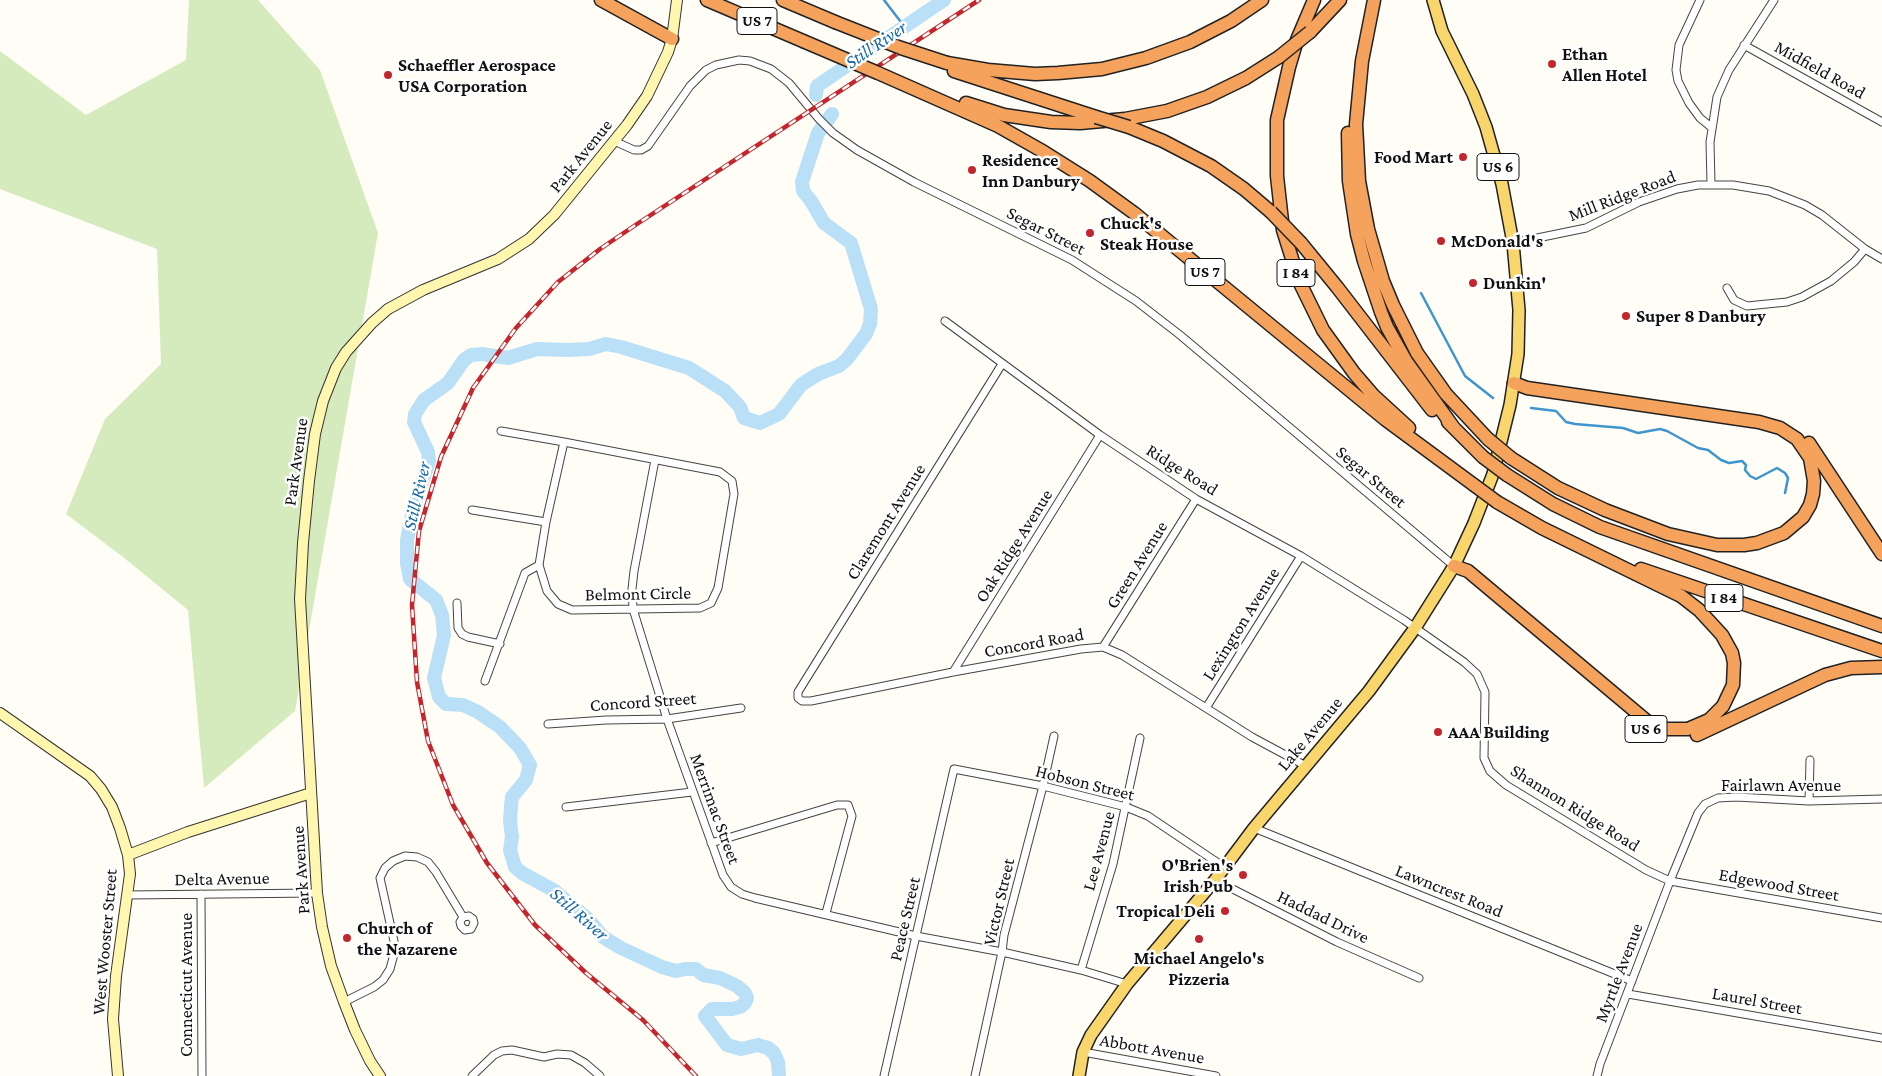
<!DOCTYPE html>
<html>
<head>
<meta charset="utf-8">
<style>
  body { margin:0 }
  canvas { display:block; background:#fffdf5 }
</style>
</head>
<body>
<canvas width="1882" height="1076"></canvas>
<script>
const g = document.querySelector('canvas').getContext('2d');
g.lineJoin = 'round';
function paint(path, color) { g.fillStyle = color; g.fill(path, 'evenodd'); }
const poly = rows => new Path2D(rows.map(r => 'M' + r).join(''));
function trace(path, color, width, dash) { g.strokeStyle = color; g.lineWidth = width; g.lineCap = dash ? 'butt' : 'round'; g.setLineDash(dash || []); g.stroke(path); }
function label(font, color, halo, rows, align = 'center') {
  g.font = font + ' "Crimson Pro",serif'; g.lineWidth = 5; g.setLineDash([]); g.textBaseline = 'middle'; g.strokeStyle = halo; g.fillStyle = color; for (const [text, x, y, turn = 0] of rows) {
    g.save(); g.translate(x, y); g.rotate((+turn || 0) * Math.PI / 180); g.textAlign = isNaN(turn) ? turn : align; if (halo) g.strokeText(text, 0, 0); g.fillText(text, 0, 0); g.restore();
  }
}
paint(poly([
  [189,0,258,0,320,70,378,233,295,711,204,788,188,610,123,557,66,514,105,419,161,364,157,249,0,189,0,51,86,115,186,60]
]), '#d5ebbd');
trace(poly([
  [884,0,904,26],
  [1421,293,1465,376,1493,398],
  [1531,408,1556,411,1566,422,1575,424,1623,428,1638,433,1660,429,1667,431,1698,448,1708,450,1721,460,1729,463,1742,461,1746,465,1745,470,1750,476,1756,479,1777,468,1785,473,1788,478,1785,493]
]), '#3f96cf', 2.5);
trace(poly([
  [816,95,817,86,944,0],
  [779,1076,778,1062,774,1053,768,1048,758,1045,741,1049,727,1045,705,1016,712,1009,732,1009,740,1007,745,1003,747,998,745,993,737,986,720,978,703,975,696,969,685,969,676,971,662,967,621,948,603,937,588,919,555,891,522,873,515,867,510,850,512,837,510,821,511,806,512,797,526,780,530,765,520,748,500,727,478,712,463,705,446,704,439,697,434,678,444,635,442,615,436,600,410,579,407,563,407,540,413,510,429,461,428,452,414,422,415,414,424,400,448,383,464,360,471,355,482,354,508,358,537,349,568,350,589,349,606,344,621,347,689,368,725,391,740,407,744,418,760,423,779,414,801,385,818,374,839,366,847,359,866,334,870,324,871,309,851,243,824,223,811,201,803,191,802,182,818,133,832,114]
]), '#b9e0f7', 14);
const street = poly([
  [1700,0,1679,45,1676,70,1678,81,1689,103,1700,118,1711,127],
  [1744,45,1882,122],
  [614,141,634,150,641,150,648,146,690,86,706,70,716,65,739,60,750,61,771,69,789,83,819,119,833,133,857,150,914,182,1072,260,1136,301,1180,335,1454,566],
  [1711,184,1710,142,1717,97,1729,70,1774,0],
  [1513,243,1586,228,1639,202,1677,189,1698,185,1733,185,1769,191,1805,205,1822,215,1865,249,1882,259],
  [1727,288,1734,300,1747,306,1787,302,1802,297,1831,281,1854,262,1865,249],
  [945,321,1100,435,1196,499,1301,556,1404,620,1464,662,1477,674,1485,692,1484,758,1490,771,1506,785,1646,870,1670,881,1882,918],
  [1002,364,798,692,798,698,802,701,811,701,953,672,1081,649,1103,647,1122,655,1252,737,1306,766],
  [501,431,564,442,720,472,732,481,734,494,718,588,711,603,700,608,572,610,558,604,547,591,539,565,546,522,564,442],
  [655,460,634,571,632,589,633,609,667,719,723,875,731,887,742,894,755,898,916,936,1002,952,1081,970,1127,984],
  [472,510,546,522],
  [457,603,458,628,462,634,468,637,500,644],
  [1103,647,1196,499],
  [953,672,1100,435],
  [485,681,525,573,539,565],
  [1206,708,1301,556],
  [548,724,606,720,667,719,741,708],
  [1809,801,1810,760],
  [566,807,692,792],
  [1254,828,1632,981],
  [711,843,837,805,848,805,852,816,826,913],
  [1215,880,1337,942,1419,978],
  [201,894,202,1076],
  [127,895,317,893],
  [1081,970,1113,864,1140,738],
  [1628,994,1882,1038],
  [344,1002,374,987,383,980,390,969,394,954,394,941,380,878,385,868,393,861,405,856,417,857,428,862,436,872,463,917,460,922,461,926,465,930,471,929,474,923,473,919,469,916,463,917],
  [1083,1052,1216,1076],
  [472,1076,494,1055,502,1051,512,1050,544,1057,557,1054,571,1055,585,1063,600,1076],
  [884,1076,954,769,1043,786,1126,807,1148,816,1224,867],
  [975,1076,1002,952,1004,935,1043,786,1054,736],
  [1597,1076,1600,1064,1670,881,1698,813,1705,804,1718,798,1736,797,1809,801,1882,799]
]);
const secondary = poly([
  [0,713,90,776,101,789,112,807,120,828,128,855,130,874,116,976,113,1019,118,1076],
  [128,855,188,832,311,793],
  [380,1076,370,1061,355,1030,344,1002,331,966,322,927,317,893,300,599,303,543,309,481,315,434,323,401,336,368,346,352,372,323,388,309,423,290,498,259,529,239,554,215,627,125,647,96,668,52,672,39,677,0]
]);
const primary = poly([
  [1079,1076,1083,1052,1091,1035,1127,984,1215,880,1254,828,1369,691,1415,628,1454,566,1474,523,1493,474,1510,405,1518,354,1519,310,1513,243,1502,184,1486,127,1473,94,1442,31,1433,0]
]);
const highway = poly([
  [601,0,672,39],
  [707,0,803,41],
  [783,0,835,22],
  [1314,0,1297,40,1289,67,1277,120,1277,176,1283,230,1299,281,1323,330,1354,373,1373,395,1409,428],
  [1374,0,1362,61,1356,124,1359,181,1368,229,1383,281,1393,305,1417,353,1446,394,1488,439],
  [1310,32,1340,0],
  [947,63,988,70,1035,74,1058,73,1102,69,1146,58,1190,42,1231,21,1262,0],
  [954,71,1096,117],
  [878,73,998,126,1044,152,1090,181,1134,213,1386,420,1474,485],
  [966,103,1004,115,1051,122,1080,123,1125,119,1167,111,1207,97,1246,78,1279,57],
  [1129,127,1163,141,1211,166,1244,189,1271,212],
  [1348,133,1349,181,1357,234,1364,261,1381,312,1387,327,1406,361,1454,428],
  [1301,243,1337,287,1432,410],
  [1448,422,1483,457],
  [1809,443,1882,554],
  [1511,458,1558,488,1605,510,1668,534,1717,545,1744,545,1757,543,1784,533,1803,517,1810,505,1813,494,1814,481,1810,458,1797,439,1780,428,1759,422,1527,388,1514,383],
  [1507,475,1553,504,1600,527,1882,626],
  [1454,566,1468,571,1648,722,1666,729,1688,729,1709,720,1723,706,1733,685,1734,663,1732,653,1722,635,1699,610,1681,596,1542,528,1497,502],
  [1641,569,1882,651],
  [1697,735,1825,675,1851,668,1882,667]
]);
trace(street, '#444', 9);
trace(secondary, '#333', 12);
trace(primary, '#222', 14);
trace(highway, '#222', 15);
trace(street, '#fff', 7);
trace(secondary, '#fff6b0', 10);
trace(primary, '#f9d66b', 11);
trace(highway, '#f5a25d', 12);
const rail = poly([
  [696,1076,643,1020,586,973,535,925,487,863,453,805,428,741,417,682,412,605,419,531,441,457,473,388,516,328,558,282,600,249,637,224,979,0]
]);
trace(rail, '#c4262e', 4.5);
trace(rail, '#fff', 2.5, [8]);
const highwayBridge = poly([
  [835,22,901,48,947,63],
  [803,41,878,73],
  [1279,57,1310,32],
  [1096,117,1129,127],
  [1271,212,1301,243],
  [1488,439,1511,458],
  [1483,457,1507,475],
  [1474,485,1497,502]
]);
trace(highwayBridge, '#222', 15, []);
trace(highwayBridge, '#f5a25d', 12);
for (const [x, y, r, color] of [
  [1552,64,5,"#c4262e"],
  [388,75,5,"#c4262e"],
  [1463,157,5,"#c4262e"],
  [972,170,5,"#c4262e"],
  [1090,233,5,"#c4262e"],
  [1441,241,5,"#c4262e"],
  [1473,283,5,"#c4262e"],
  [1626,316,5,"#c4262e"],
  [1438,732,5,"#c4262e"],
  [1243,875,5,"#c4262e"],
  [1225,911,5,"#c4262e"],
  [347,938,5,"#c4262e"],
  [1199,939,5,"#c4262e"]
]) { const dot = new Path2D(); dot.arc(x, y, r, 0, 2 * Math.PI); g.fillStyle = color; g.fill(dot); trace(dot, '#fff', 2); }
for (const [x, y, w] of [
  [757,21,40],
  [1498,167,42],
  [1205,272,40],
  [1296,273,38],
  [1724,598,38],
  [1646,729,42]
]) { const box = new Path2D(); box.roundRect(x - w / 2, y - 13.5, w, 27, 4); g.fillStyle = '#fff'; g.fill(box); trace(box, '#111', 1); }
label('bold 16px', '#111', null, [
  ["US 7",757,21],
  ["US 6",1498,167],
  ["US 7",1205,272],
  ["I 84",1296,273],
  ["I 84",1724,598],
  ["US 6",1646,729]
]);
label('bold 18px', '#111', '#fff', [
  ["Ethan",1562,54],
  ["Allen Hotel",1562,75],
  ["Schaeffler Aerospace",398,65],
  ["USA Corporation",398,86],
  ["Food Mart",1453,157,"right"],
  ["Residence",982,160],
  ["Inn Danbury",982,181],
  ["Chuck's",1100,223],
  ["Steak House",1100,244],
  ["McDonald's",1451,241],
  ["Dunkin'",1483,283],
  ["Super 8 Danbury",1636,316],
  ["AAA Building",1448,732],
  ["O'Brien's",1233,865,"right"],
  ["Irish Pub",1233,886,"right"],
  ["Tropical Deli",1215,911,"right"],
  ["Church of",357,928],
  ["the Nazarene",357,949],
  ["Michael Angelo's",1199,958,"center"],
  ["Pizzeria",1199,979,"center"]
], 'left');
label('18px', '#111', '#fff', [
  ["Midfield Road",1820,70,29],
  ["Park Avenue",581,156,-51],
  ["Mill Ridge Road",1622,196,-21],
  ["Segar Street",1046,231,27],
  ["Park Avenue",296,462,-82],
  ["Ridge Road",1182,470,32],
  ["Segar Street",1371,477,40],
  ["Claremont Avenue",886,522,-58],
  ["Oak Ridge Avenue",1014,546,-58],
  ["Green Avenue",1137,565,-58],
  ["Belmont Circle",638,594,-1],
  ["Lexington Avenue",1241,624,-58],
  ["Concord Road",1034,643,-10],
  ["Concord Street",643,702,-4],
  ["Lake Avenue",1310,734,-50],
  ["Hobson Street",1085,783,14],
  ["Fairlawn Avenue",1781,785],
  ["Shannon Ridge Road",1575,808,32],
  ["Merrimac Street",715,809,70],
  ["Lee Avenue",1099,851,-75],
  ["Park Avenue",301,870,-94],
  ["Delta Avenue",222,879,-1],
  ["Edgewood Street",1779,885,10],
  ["Lawncrest Road",1449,891,22],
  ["Victor Street",999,902,-77],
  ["Haddad Drive",1323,917,26],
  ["Peace Street",905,919,-77],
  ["West Wooster Street",105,942,-85],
  ["Myrtle Avenue",1619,973,-69],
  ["Connecticut Avenue",186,985,-90],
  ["Laurel Street",1757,1001,10],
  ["Abbott Avenue",1152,1049,10]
]);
label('italic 19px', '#1768a6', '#fff', [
  ["Still River",876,45,-34],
  ["Still River",417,496,-77],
  ["Still River",579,914,41]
]);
</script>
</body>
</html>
